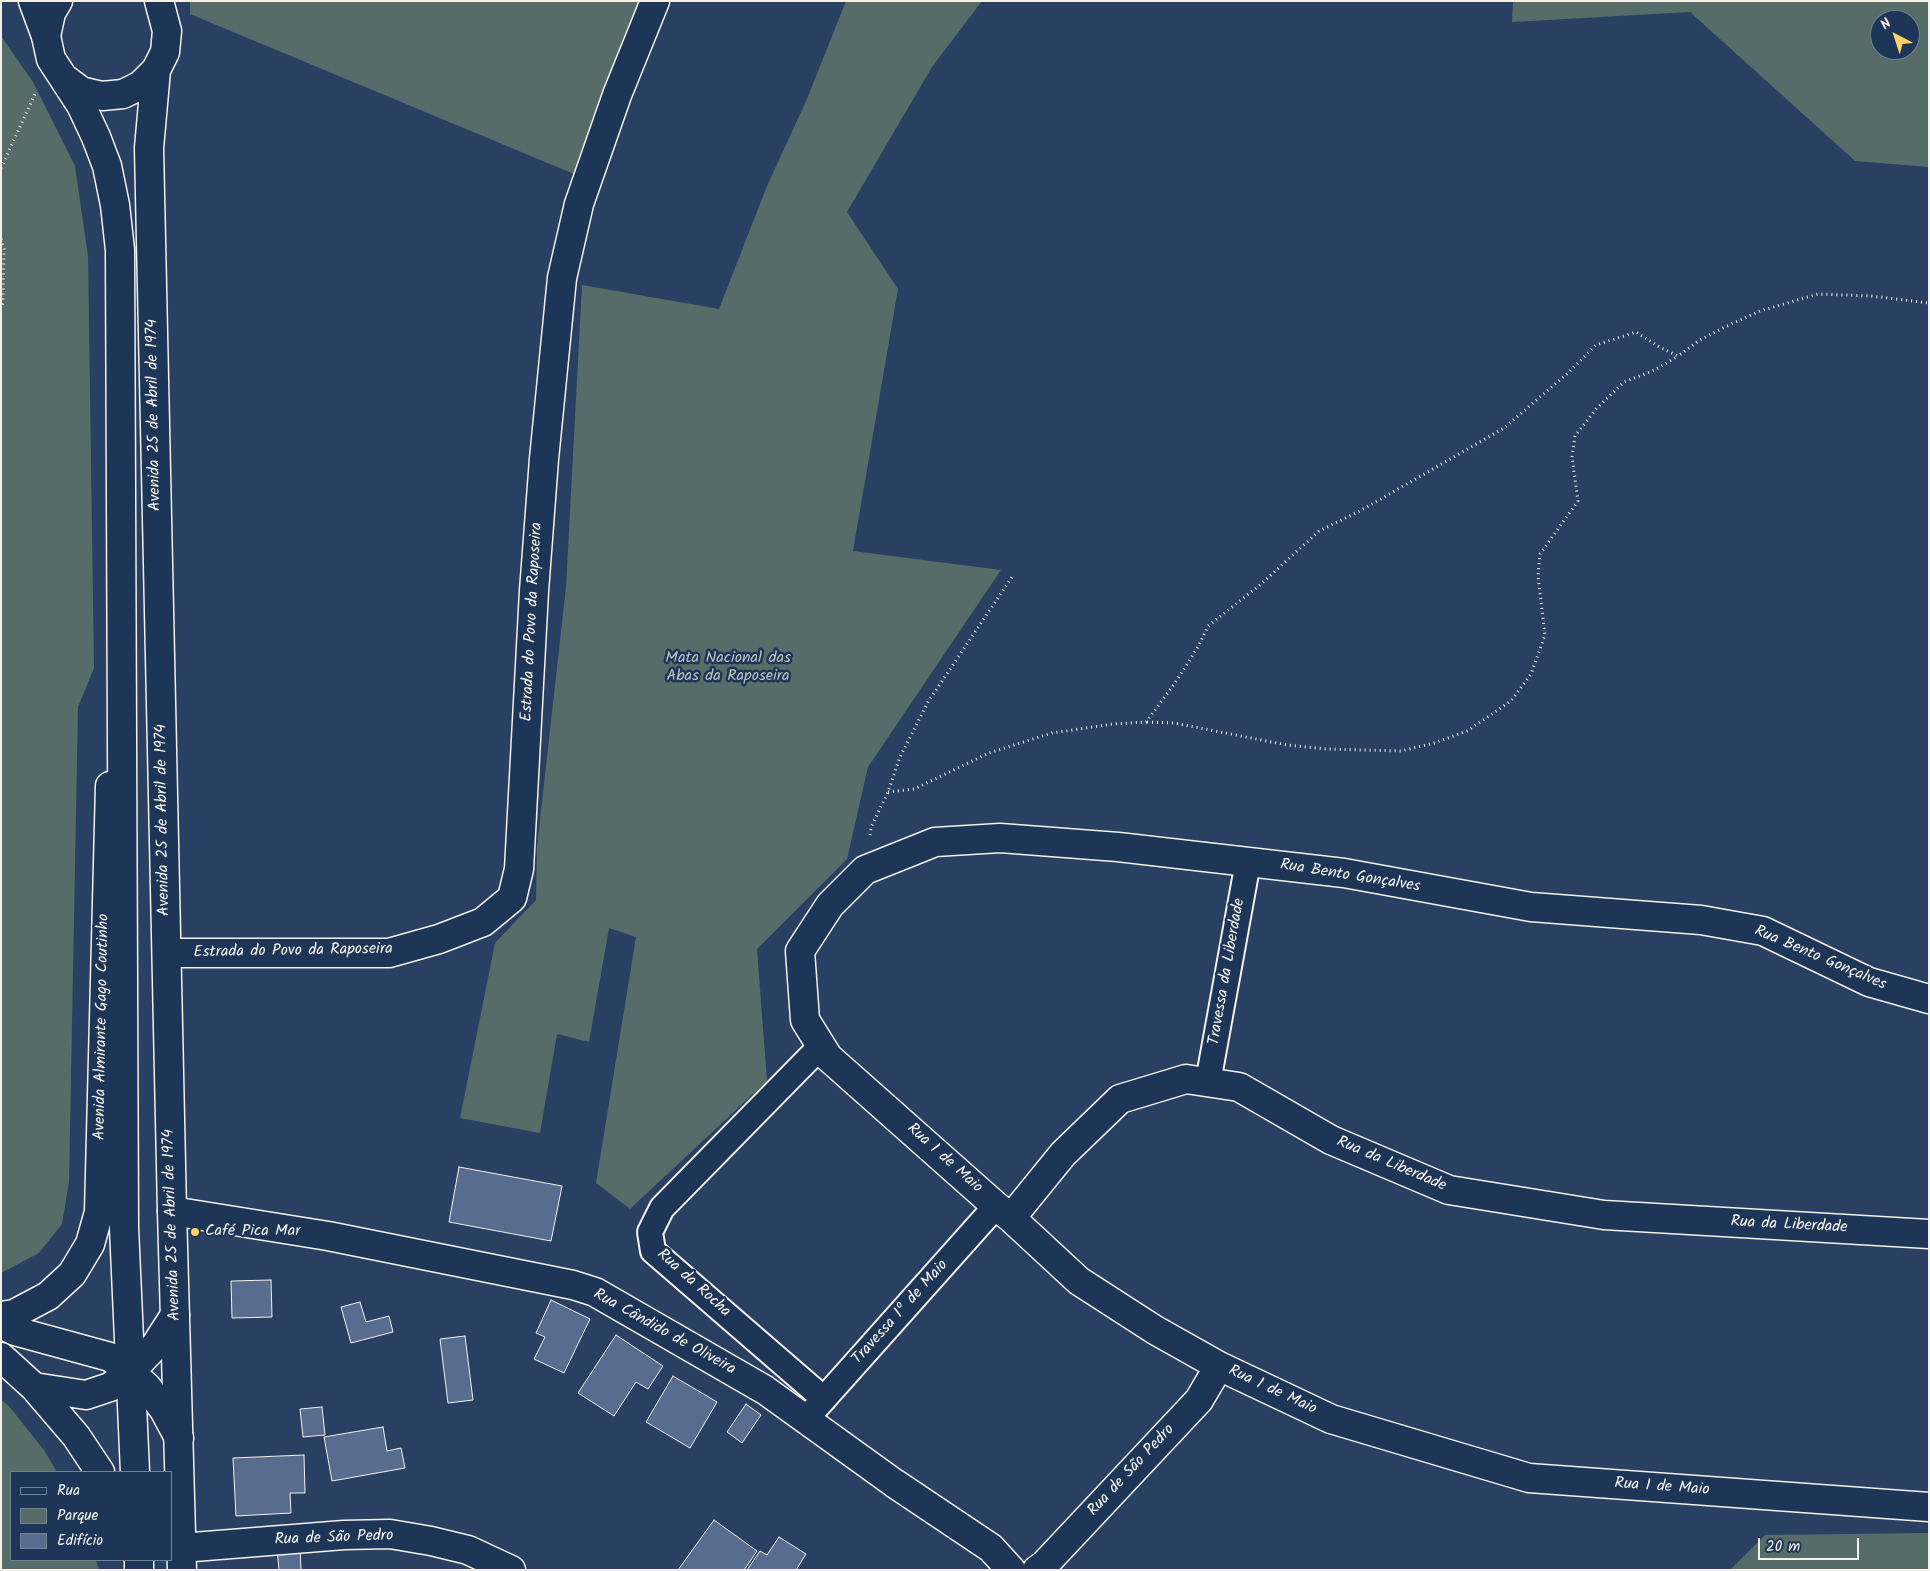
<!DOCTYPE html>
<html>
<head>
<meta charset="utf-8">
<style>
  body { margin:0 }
  #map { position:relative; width:1930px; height:1571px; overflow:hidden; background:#294062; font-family:Kalam,sans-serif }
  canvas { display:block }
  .frame { position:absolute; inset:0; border:2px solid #f4f1e8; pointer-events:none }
  .legend { position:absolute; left:10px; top:1471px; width:162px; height:90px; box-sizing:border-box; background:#1d3557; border:1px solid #738091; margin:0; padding:6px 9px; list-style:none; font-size:15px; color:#f4f1e8 }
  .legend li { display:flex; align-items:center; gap:10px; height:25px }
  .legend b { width:25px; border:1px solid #738091 }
  .north { position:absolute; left:1870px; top:10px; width:50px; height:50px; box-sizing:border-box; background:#1d3557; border:1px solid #738091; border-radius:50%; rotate:320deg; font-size:14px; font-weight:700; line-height:20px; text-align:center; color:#f4f1e8 }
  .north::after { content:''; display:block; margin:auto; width:18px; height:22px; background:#ffd166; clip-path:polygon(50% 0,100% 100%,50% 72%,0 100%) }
  .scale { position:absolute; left:1758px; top:1538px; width:101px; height:22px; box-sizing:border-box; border:2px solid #f4f1e8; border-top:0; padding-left:6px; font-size:15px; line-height:18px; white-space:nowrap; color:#f4f1e8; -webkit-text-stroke:4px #1d3557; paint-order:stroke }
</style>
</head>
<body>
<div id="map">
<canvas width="1930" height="1571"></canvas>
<div class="frame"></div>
<ul class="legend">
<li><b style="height:6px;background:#1d3557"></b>Rua</li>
<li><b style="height:14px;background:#566c68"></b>Parque</li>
<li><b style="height:14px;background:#576c8f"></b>Edifício</li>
</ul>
<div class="north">N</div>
<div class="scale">20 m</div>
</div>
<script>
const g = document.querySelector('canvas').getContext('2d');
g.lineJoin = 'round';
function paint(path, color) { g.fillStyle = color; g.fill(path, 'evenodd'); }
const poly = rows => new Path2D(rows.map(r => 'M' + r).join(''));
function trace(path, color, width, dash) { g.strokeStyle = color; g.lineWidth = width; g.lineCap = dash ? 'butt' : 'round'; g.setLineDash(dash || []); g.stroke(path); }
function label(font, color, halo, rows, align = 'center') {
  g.font = font + ' Kalam,sans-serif'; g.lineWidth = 5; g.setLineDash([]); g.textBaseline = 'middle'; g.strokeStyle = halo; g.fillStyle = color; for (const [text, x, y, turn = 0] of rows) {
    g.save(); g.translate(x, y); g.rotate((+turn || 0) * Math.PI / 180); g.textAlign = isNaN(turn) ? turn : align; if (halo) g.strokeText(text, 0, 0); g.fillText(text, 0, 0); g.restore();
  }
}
paint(poly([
  [190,1,639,1,574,174,190,14],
  [846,1,982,1,932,67,847,212,898,289,853,551,1001,570,868,767,847,859,757,949,767,1081,630,1209,596,1183,636,937,609,928,589,1042,557,1034,540,1133,460,1118,495,943,536,900,537,847,566,587,582,285,719,309,767,186,807,99],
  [1513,1,1929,1,1929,167,1855,161,1690,12,1512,22],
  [1880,20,1910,20,1910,50,1880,50],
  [1,36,33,82,75,166,88,256,94,668,78,707,69,1182,62,1224,39,1253,1,1273],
  [1,1400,8,1405,44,1450,57,1472,11,1472,11,1560,96,1560,99,1570,1,1570],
  [1929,1533,1929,1570,1730,1570,1765,1535]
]), '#566c68');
const building = poly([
  [459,1167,562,1186,551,1241,449,1222,459,1167],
  [271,1280,272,1317,232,1318,231,1281,271,1280],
  [551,1300,590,1319,564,1373,534,1359,545,1337,536,1333,551,1300],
  [360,1302,366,1322,389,1316,393,1332,351,1343,341,1307,360,1302],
  [616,1335,663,1366,648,1389,636,1382,614,1416,578,1393,616,1335],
  [465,1336,473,1400,448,1403,440,1339,465,1336],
  [673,1376,717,1402,690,1448,646,1422,673,1376],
  [746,1404,761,1415,742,1443,727,1432,746,1404],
  [322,1407,325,1435,303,1437,300,1409,322,1407],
  [383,1427,387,1451,401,1448,405,1468,332,1481,324,1437,383,1427],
  [304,1455,305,1493,290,1493,291,1513,236,1516,233,1458,304,1455],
  [714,1520,757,1551,744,1570,678,1570,714,1520],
  [779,1537,806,1554,796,1570,747,1570,760,1551,767,1555,779,1537],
  [300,1547,301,1570,279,1570,277,1548,300,1547]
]);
paint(building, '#576c8f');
trace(building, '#f4f1e8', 1);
const pedestrian = poly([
  [821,1046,662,1208,650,1232,653,1251,824,1399],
  [1208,1082,1248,862],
  [814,1410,996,1206]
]);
const minor = poly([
  [33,1,46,36],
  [167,953,389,953,439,939,483,922,512,898,519,869,534,591,544,459,562,278,579,204,617,95,655,1],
  [1929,999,1869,982,1763,931,1701,920,1531,907,1344,873,1118,847,1000,838,935,842,865,870,830,905,800,951,805,1020,828,1057,996,1206,1011,1218,1079,1281,1155,1330,1219,1366,1331,1419,1529,1478,1929,1507],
  [172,1211,328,1236,573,1285,595,1292,765,1390,894,1483,991,1548,1011,1570],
  [1011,1218,1063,1154,1120,1099,1186,1079,1239,1087,1331,1140,1449,1190,1604,1215,1929,1234],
  [1,1316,14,1314,48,1296,72,1274,90,1244,99,1212,110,786],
  [1,1324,15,1331,110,1357,130,1372,147,1387,164,1410,179,1438],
  [1,1357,34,1387,76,1436,100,1472],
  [34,1387,86,1395,110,1387,130,1372,155,1346,175,1315],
  [181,1548,344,1535,390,1534,431,1541,468,1550,511,1570],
  [1037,1570,1044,1565,1199,1400,1219,1366]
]);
const primary = poly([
  [58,1,51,13,46,36,51,59,81,105,96,137,107,166,115,205,120,250,124,1228,135,1472],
  [156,70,149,148,172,1211,182,1570],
  [65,79,81,91,102,96,123,94,141,85,156,70,165,52,167,31,159,1],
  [139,1560,139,1570]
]);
trace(pedestrian, '#f4f1e8', 28);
trace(minor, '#f4f1e8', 31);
trace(primary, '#f4f1e8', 31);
trace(poly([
  [1,168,35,94],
  [1,239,4,249,3,303,1,308],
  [1147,722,1174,723,1287,745,1326,749,1401,751,1434,743,1467,731,1511,701,1531,674,1545,635,1538,576,1540,554,1578,501,1572,457,1575,436,1596,409,1624,382,1655,370,1678,356],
  [888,792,914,789,989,753,1052,733,1113,724,1146,722,1175,683,1198,647,1208,626,1260,585,1319,531,1360,511,1504,428,1568,373,1596,345,1636,332,1661,348,1678,356,1700,340,1725,327,1760,311,1818,294,1871,296,1929,303],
  [870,835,871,827,888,792,900,757,928,702,1012,577]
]), '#f4f1e8', 3, [1, 4]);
trace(pedestrian, '#1d3557', 24);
trace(minor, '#1d3557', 28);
trace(primary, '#1d3557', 28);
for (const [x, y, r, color] of [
  [195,1232,5,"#ffd166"]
]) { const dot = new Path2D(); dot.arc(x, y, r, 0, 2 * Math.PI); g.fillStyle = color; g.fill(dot); trace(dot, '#1d3557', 2); }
label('16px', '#f4f1e8', '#1d3557', [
  ["Avenida 25 de Abril de 1974",155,415,-91],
  ["Estrada do Povo da Raposeira",533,622,-87],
  ["Avenida 25 de Abril de 1974",164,820,-91],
  ["Rua Bento Gonçalves",1350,877,9],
  ["Estrada do Povo da Raposeira",293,952,-1],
  ["Rua Bento Gonçalves",1820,959,23],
  ["Travessa da Liberdade",1228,972,-80],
  ["Avenida Almirante Gago Coutinho",103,1027,-89],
  ["Rua 1 de Maio",944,1159,42],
  ["Rua da Liberdade",1391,1165,23],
  ["Avenida 25 de Abril de 1974",173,1225,-92],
  ["Rua da Liberdade",1789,1226,3],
  ["Rua da Rocha",693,1284,42],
  ["Travessa 1º de Maio",901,1313,-48],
  ["Rua Cândido de Oliveira",664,1333,29],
  ["Rua 1 de Maio",1272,1391,25],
  ["Rua de São Pedro",1132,1471,-47],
  ["Rua 1 de Maio",1662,1488,4],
  ["Rua de São Pedro",334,1539,-2]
]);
label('16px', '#bdc2bb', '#1d3557', [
  ["Mata Nacional das",728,659],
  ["Abas da Raposeira",728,677]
]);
label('16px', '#f4f1e8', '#1d3557', [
  ["Café Pica Mar",205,1232]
], 'left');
</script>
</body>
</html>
